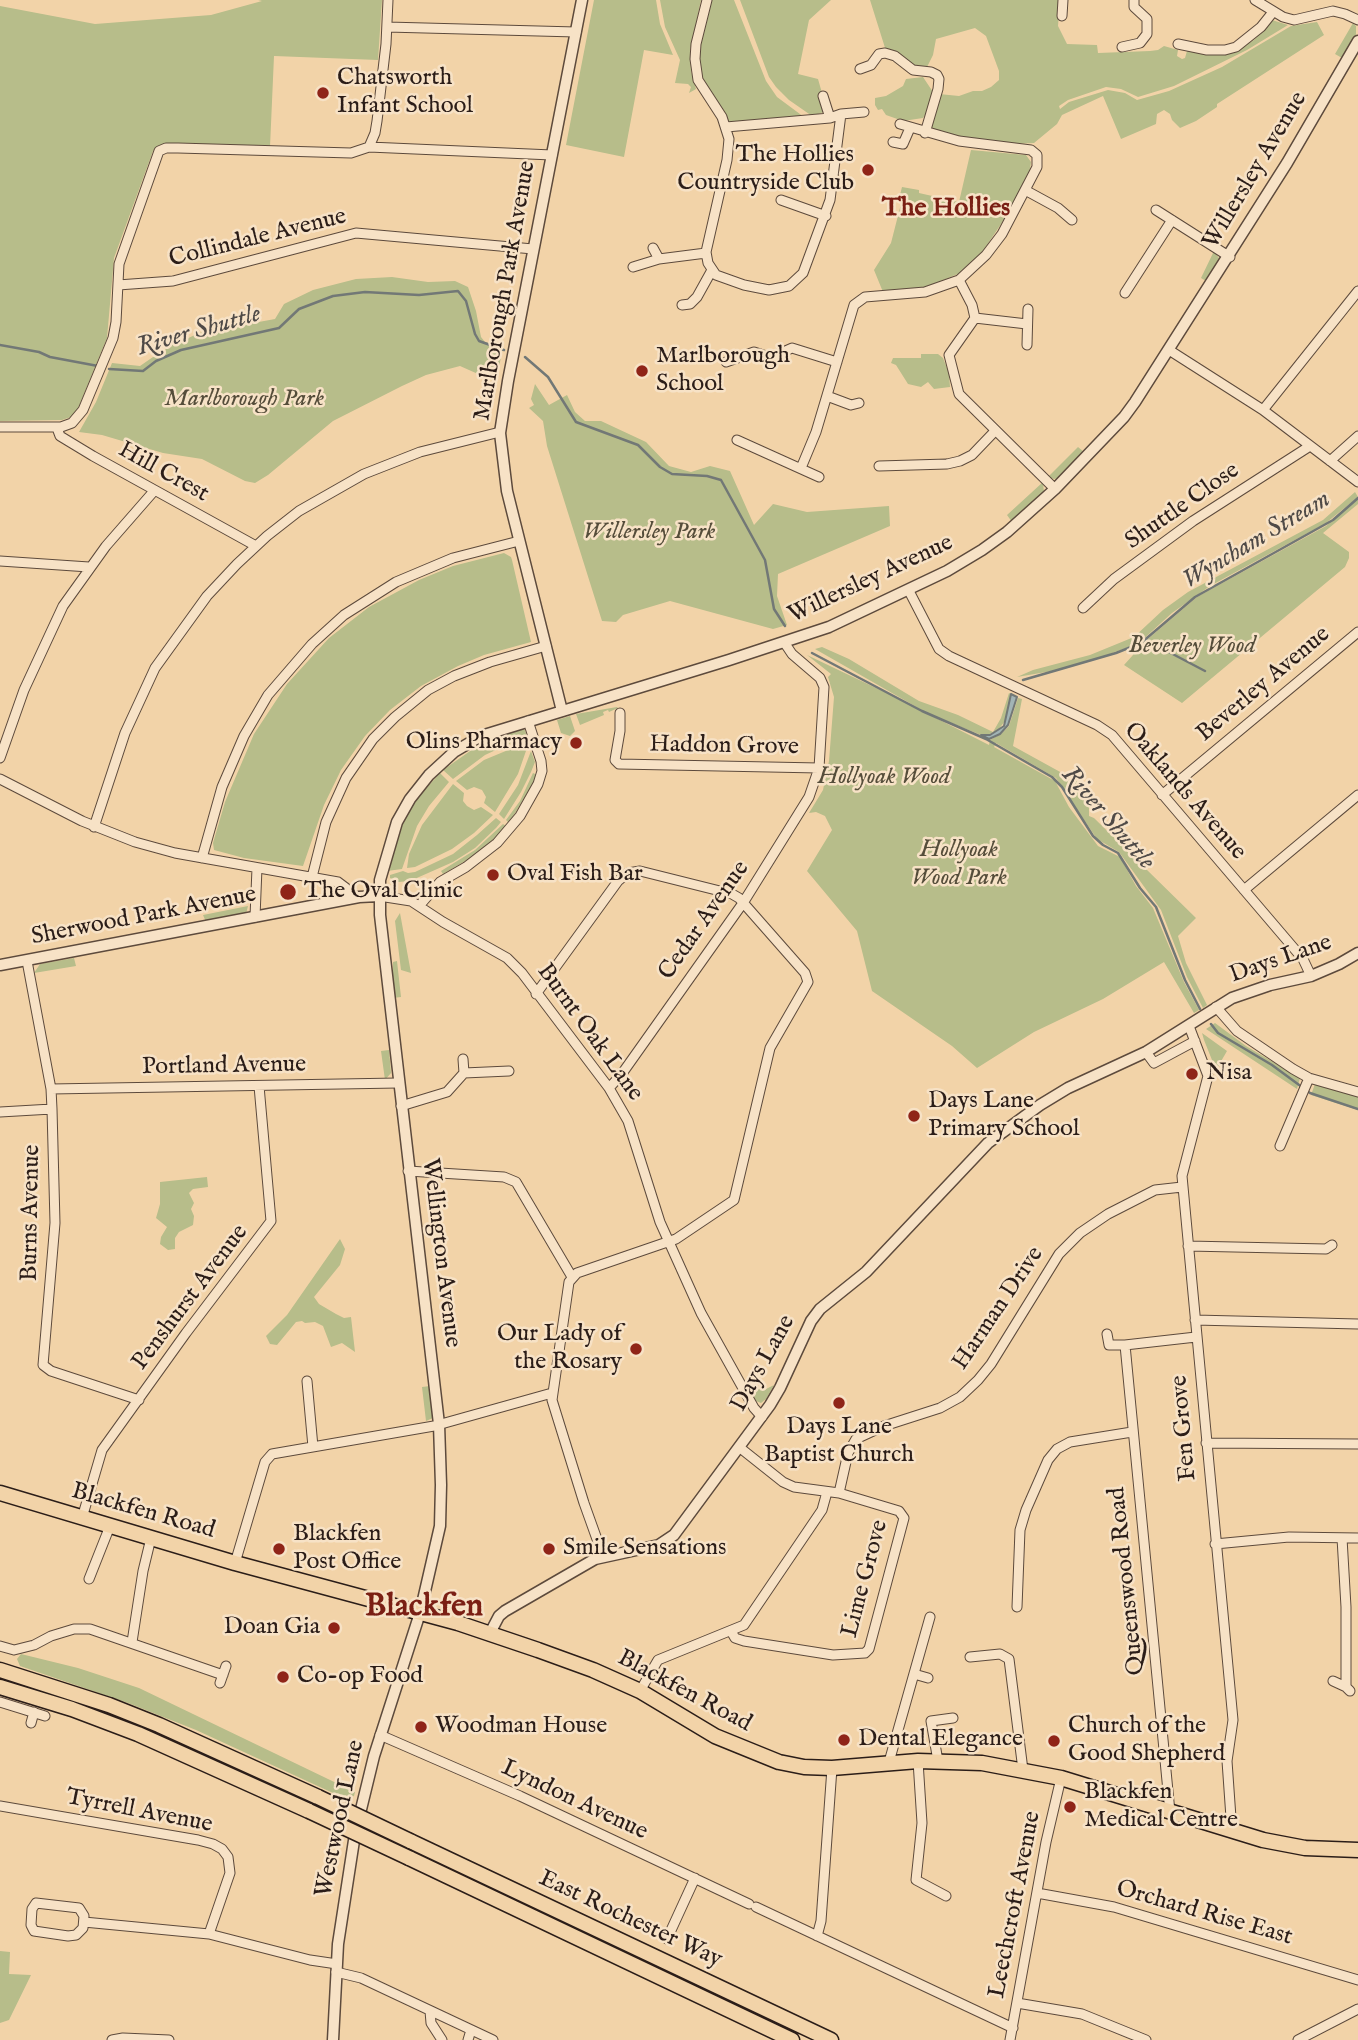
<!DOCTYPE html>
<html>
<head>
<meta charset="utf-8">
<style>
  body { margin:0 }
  canvas { display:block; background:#f2d3a8 }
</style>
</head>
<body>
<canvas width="1358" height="2040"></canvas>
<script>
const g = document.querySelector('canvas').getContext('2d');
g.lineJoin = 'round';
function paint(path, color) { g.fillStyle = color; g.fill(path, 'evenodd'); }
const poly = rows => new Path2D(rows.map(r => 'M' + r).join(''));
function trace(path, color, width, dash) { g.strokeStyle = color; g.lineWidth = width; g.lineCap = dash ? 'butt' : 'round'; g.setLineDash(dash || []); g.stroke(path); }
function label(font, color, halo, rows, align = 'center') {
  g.font = font + ' "IM FELL English",serif'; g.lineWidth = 5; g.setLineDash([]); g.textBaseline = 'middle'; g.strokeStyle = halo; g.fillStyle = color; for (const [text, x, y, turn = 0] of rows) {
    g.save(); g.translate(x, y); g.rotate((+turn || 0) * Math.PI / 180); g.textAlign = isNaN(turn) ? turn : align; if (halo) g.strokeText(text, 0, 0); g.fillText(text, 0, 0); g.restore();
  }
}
paint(poly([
  [258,0,382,0,378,60,274,56,270,147,162,145,153,151,114,258,107,338,77,411,71,417,62,420,0,421,0,6,95,24,211,15,262,1],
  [594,0,656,0,660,24,673,55,644,50,624,157,566,145],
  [660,0,701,0,690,51,691,71,696,89,689,93,691,87,688,84,675,83,680,60,665,27],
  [711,0,734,0,766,81,777,97,804,117,732,123,727,120,704,84,700,67,699,48],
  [740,0,831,0,809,20,798,74,818,79,826,107,824,112,812,116,789,100,776,87,769,77],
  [870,0,1060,0,1058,26,1067,44,1097,45,1098,53,1150,51,1158,50,1164,46,1178,50,1177,56,1182,59,1185,58,1187,51,1213,55,1234,52,1254,40,1272,20,1288,25,1247,50,1174,86,1138,97,1121,89,1106,87,1068,100,1059,106,1060,109,1069,102,1108,90,1125,93,1137,100,1169,91,1222,67,1291,26,1317,22,1324,35,1217,104,1217,107,1196,121,1180,128,1172,120,1170,114,1164,110,1157,114,1156,124,1121,139,1103,96,1062,115,1057,124,1034,143,1012,144,972,140,930,130,939,94,959,96,973,91,982,91,991,87,999,80,999,71,986,36,975,28,936,39,933,55,926,69,921,71,886,51],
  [1353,23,1356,26,1356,35,1342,58,1335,54],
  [923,77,933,92,927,112,923,118,903,121,886,115,882,109,878,110,875,105,875,98,886,96,903,86,906,79],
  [971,150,1026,155,1031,162,1030,170,1007,215,981,254,960,273,925,288,883,292,874,270,891,243,902,200,899,199,902,187,919,190,919,193,959,202],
  [1214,251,1221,261,1206,281,1201,278],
  [392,277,428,282,455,281,468,287,476,311,481,337,485,342,503,347,496,382,460,366,426,375,402,386,333,421,268,475,255,483,245,481,202,459,163,453,102,435,79,432,96,402,112,363,140,366,153,357,166,354,165,345,180,342,199,333,275,319,284,304,313,290,356,279],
  [921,354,938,354,943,358,949,373,950,387,934,389,928,382,921,387,908,384,896,365,891,363,893,358,921,358],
  [535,384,549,405,567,395,575,412,585,421,601,421,646,442,669,466,691,472,710,466,730,471,754,525,773,504,807,512,889,506,890,526,778,574,777,596,787,625,773,629,670,601,623,615,616,622,602,621,547,446,543,421,529,408,534,405,531,399],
  [1078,447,1084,452,1059,478,1054,479,1048,477],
  [1043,482,1044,493,1012,522,1007,515],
  [1355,492,1358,497,1326,523,1210,586,1172,613,1139,643,1102,657,1052,671,1017,677,1033,670,1090,655,1134,637,1163,610,1188,592,1323,520],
  [1358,499,1358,504,1323,533,1349,552,1349,558,1345,567,1182,703,1124,665,1133,655,1132,649,1142,644,1197,597,1326,526],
  [504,553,511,557,512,560,531,642,484,655,458,666,421,686,390,710,365,736,341,770,324,805,303,866,244,858,214,850,213,843,225,802,254,734,287,684,329,638,369,607,419,580,453,566],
  [822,647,849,659,919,701,958,715,993,732,1001,718,1009,693,1011,694,1007,718,999,729,990,734,981,735,922,711,989,745,990,740,1001,734,1009,726,1018,698,1022,699,1013,746,1082,784,1089,804,1089,816,1094,818,1196,918,1178,936,1186,963,1207,1005,1203,1008,1187,977,1161,910,1119,852,1097,839,1056,778,996,743,994,747,1055,781,1069,807,1098,846,1120,857,1136,886,1153,908,1184,982,1199,1010,1194,1013,1164,962,1103,999,1034,1032,977,1068,952,1046,872,991,857,931,807,871,832,830,825,816,816,812,809,813,823,790,829,761,834,697,828,677,831,674,807,655,920,709,815,649],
  [617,707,618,708,609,712,608,710,603,712,604,715,580,725,576,714],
  [570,716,575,731,570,736,561,733,557,720],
  [520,729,525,730,528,739,511,743,485,755,453,779,443,770,483,742],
  [525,743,527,748,518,774,495,812,484,803,486,797,482,790,474,787,467,790,456,781,484,760],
  [531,751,535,762,531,772,521,792,504,819,499,814,518,785],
  [440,773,449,782,429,806,417,826,402,869,387,871,400,830,408,813,421,794],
  [533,773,537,775,532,785,509,823,506,820,520,801],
  [453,784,464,793,463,801,467,806,474,810,481,807,493,815,474,833,452,849,415,867,407,868,409,854,422,825],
  [496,818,501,822,496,828,475,848,453,862,410,881,398,882,390,878,390,875,403,871,408,873,415,872,453,854,477,835],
  [503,824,506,826,491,842,472,857,443,874,441,871,475,850],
  [248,906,246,914,206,922,203,915],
  [400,913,411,973,401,970,395,921],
  [74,958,76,966,34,973,40,964],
  [397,961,401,997,393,998,393,962],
  [1215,1023,1246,1046,1300,1078,1297,1089,1206,1029],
  [1202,1033,1227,1051,1216,1070,1204,1040],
  [389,1050,391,1073,385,1080,381,1051],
  [1315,1084,1358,1097,1358,1110,1311,1095],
  [207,1177,208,1187,193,1189,189,1193,194,1203,191,1209,194,1216,193,1225,179,1232,175,1238,175,1249,168,1250,160,1244,161,1237,167,1227,156,1218,160,1204,160,1182],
  [340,1239,345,1249,340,1265,314,1297,319,1304,336,1314,344,1318,351,1317,355,1352,342,1343,331,1347,323,1326,315,1322,305,1323,302,1321,296,1322,277,1345,270,1344,266,1336,287,1315],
  [774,1385,766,1399,761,1403,756,1401,751,1390,752,1388,764,1390],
  [430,1386,433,1418,426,1421,422,1387],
  [21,1654,78,1668,139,1688,355,1792,354,1796,346,1799,196,1730,128,1703,20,1666,17,1659],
  [0,1951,10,1952,9,1974,31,1975,9,2020,0,2023]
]), '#b7bd8a');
const water = poly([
  [1011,694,1017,697,1008,725,1000,734,989,739,981,735,990,735,1004,726,1011,694]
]);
paint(water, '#a2b4b5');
trace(water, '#727876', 2);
trace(poly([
  [0,345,39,352,50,357,98,366],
  [525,357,548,377,576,422,638,445,660,467,672,474,707,476,721,480,765,560,774,609,785,626],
  [109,369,143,371,156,361,181,350,279,328,299,309,333,296,365,292,419,295,458,291,466,301,475,334,479,341,504,350],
  [1146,640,1205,671],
  [812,653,922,711,986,739,1052,777,1062,787,1093,836,1103,845,1118,853,1140,888,1156,907,1185,980,1200,1009],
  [1023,680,1116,653,1141,643,1195,597,1333,520,1358,498],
  [1211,1024,1218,1033,1272,1065,1310,1093,1358,1109]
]), '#727876', 2.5);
const minor = poly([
  [707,0,696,44,695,59,698,80,722,117,729,139,727,160,706,252,708,263,716,275,744,285,769,290,789,286,803,273,830,200,841,114],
  [1255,0,1283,17,1294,20,1333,11,1345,14,1358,20],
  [1062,16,1063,0],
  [387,27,576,32],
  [1178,44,1207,50,1225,50,1236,47,1261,27,1273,12],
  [1122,47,1140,43,1147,34,1147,19,1134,7,1134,0],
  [860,69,871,65,879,54,885,53,895,56,913,70,931,72,937,75,939,79,938,89,925,133],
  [823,96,830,118,841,114,864,112],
  [726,127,830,118],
  [893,142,903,144,910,128],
  [369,147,552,155],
  [1025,190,1058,208,1072,220],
  [781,200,826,216],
  [1156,210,1230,257],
  [653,248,659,259,706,253],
  [633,267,659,259],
  [959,280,972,305,975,318,949,355,959,394,1055,489],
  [118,285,173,281,356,233,533,249],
  [1125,293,1172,220],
  [682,305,690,304,697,297,712,270],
  [975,318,1027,324],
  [1027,345,1028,309],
  [1169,350,1263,410,1358,482],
  [726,362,754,352,766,356,774,356,792,348,837,362],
  [827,396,851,405,859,403],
  [1263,410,1358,291],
  [0,427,61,427,72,423,83,410,113,338,116,322,119,264,159,151,166,148,178,148,351,153,369,147,375,133,377,121,386,44,388,0],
  [57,428,60,436,93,456,256,546],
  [737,440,819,477],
  [1330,461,1358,436],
  [879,466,947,464,960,461,972,455,995,431],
  [801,468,816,432,854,305,865,297,925,292,959,280,986,255,1002,234,1037,167,1037,155,1031,150,959,141,900,124],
  [0,561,89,567],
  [909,591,939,649,949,656,1097,725,1112,735,1303,959,1311,976],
  [1083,608,1114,579,1193,521,1310,446],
  [620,713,620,731,615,760,619,764,819,768,824,687,820,678,792,654,784,642],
  [0,758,24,690,63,606,106,546,154,491],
  [0,779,82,821,135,842,175,853,338,882,346,888,349,899],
  [1162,795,1358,632],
  [94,827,125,733,155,668,207,596,237,564,267,536,299,511,364,474,420,452,500,432],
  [202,858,222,787,244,736,268,695,312,644,344,615,396,582,453,558,519,541],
  [312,877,326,822,346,778,373,739,395,717,428,690,454,676,490,662,546,646],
  [1244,890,1358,795],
  [379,896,411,901,443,922,507,958,522,973,609,1088,628,1121,660,1222,701,1313,754,1408,762,1417],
  [419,906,440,882,466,867,497,843,520,816,538,784,542,771,541,761,528,721],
  [255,917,257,868],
  [27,961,51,1089,52,1109,55,1223,43,1365,51,1371,139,1400],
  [536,994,618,881,628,873,640,871,732,894,739,898,805,973,808,982,770,1048,734,1200,676,1239,577,1273,569,1282,552,1400,584,1503,603,1556],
  [1216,1007,1237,1031,1293,1069,1309,1078,1358,1092],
  [1189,1026,1208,1076,1182,1176,1233,1720,1227,1761,1232,1832],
  [1146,1052,1154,1063,1195,1041],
  [464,1073,509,1071],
  [609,1088,621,1075,743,903,809,797,819,768],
  [51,1089,398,1083],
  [401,1106,447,1092,464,1073,463,1059],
  [0,1112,52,1109],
  [1280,1146,1309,1078],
  [408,1171,504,1177,516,1182,572,1277],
  [1188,1246,1326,1249,1332,1245],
  [1195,1320,1358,1324],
  [1107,1334,1109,1345,1125,1345],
  [307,1381,313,1447],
  [1206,1443,1358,1444],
  [839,1493,848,1453,856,1439,884,1426,940,1408,960,1397,978,1380,991,1364,1059,1254,1080,1233,1108,1214,1155,1190,1182,1187],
  [82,1518,102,1450,186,1333,271,1221,259,1086],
  [1342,1538,1346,1607,1346,1687,1350,1691],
  [1215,1544,1289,1537,1358,1538],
  [235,1563,265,1462,272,1454,434,1426,552,1393],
  [89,1579,110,1526],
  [1017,1607,1020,1530,1026,1510,1048,1460,1057,1449,1070,1442,1132,1432],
  [731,1631,735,1638,744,1641,833,1655,865,1653,869,1649,904,1518,899,1511,839,1493,794,1487,783,1482,739,1447],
  [132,1642,143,1571,151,1538],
  [0,1646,14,1650,34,1645,51,1636,74,1629,90,1629,223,1675],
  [970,1657,1000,1654,1009,1659,1023,1770],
  [914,1674,928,1678],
  [1333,1681,1346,1687],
  [220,1683,226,1666],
  [640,1691,658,1660,744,1625,822,1510,827,1492],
  [0,1702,45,1716],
  [31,1723,34,1712],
  [380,1735,520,1796,749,1904],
  [918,1761,922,1823,916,1880,946,1896],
  [938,1761,931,1721,953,1718],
  [889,1762,930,1617],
  [0,1806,198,1840,213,1844,222,1849,228,1857,230,1873,209,1934],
  [1170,1812,1125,1345,1196,1337],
  [1037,1893,1114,1907,1358,1980],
  [36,1903,79,1908,84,1916,83,1928,76,1935,68,1936,34,1931,31,1925,32,1909,36,1903],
  [756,1907,1013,2028],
  [84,1922,209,1934,310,1960,337,1964],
  [817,1936,821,1921,832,1768],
  [667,1939,695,1878],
  [336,1972,361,1978,493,2040],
  [1017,2003,1082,2014,1146,2040],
  [430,2011,431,2023,442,2040],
  [112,2040,123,2038,169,2040],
  [468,2040,471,2030],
  [1010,2040,1046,1842,1061,1778],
  [1298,2040,1358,2009]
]);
const tertiary = poly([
  [562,711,507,491,500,433,508,381,582,0],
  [0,965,359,897,379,896],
  [489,1635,499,1616,505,1611,595,1559,659,1545,674,1535,770,1405,780,1388,811,1321,820,1309,866,1272,988,1143,1040,1105,1068,1088,1146,1052,1232,998,1270,985,1311,976,1339,964,1358,953],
  [333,2040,338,1944,355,1834,374,1756,420,1613,440,1526,441,1485,439,1424,380,915,380,880,397,822,410,799,429,775,454,752,481,736,729,660,829,627,947,571,982,550,1007,532,1055,489,1124,417,1135,402,1287,163,1358,41]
]);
const primary = poly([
  [0,1493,235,1563,458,1623,538,1650,593,1670,640,1691,715,1736,779,1762,804,1767,832,1768,918,1761,982,1763,1061,1778,1263,1840,1305,1848,1358,1850]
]);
const trunk = poly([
  [0,1670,109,1705,159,1725,318,1797],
  [0,1687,72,1709,138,1734,309,1811],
  [410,1841,831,2040],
  [409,1858,792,2040]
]);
trace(minor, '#5d4a3c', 11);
trace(tertiary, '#5d4a3c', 13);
trace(primary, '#2b1d18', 17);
trace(trunk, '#2b1d18', 17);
trace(minor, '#f7e2c6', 9);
trace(tertiary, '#f7e2c6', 10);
trace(primary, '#f2d3a8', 14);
trace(trunk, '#f2d3a8', 14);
const trunkBridge = poly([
  [318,1797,410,1841],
  [309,1811,409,1858]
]);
trace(trunkBridge, '#2b1d18', 17, []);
trace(trunkBridge, '#f2d3a8', 14);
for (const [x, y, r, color] of [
  [323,93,7,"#8f2418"],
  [868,170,7,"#8f2418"],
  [642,371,7,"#8f2418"],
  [576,743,7,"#8f2418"],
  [493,875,7,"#8f2418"],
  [288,892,9,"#8f2418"],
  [1192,1074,7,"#8f2418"],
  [914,1116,7,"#8f2418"],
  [636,1349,7,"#8f2418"],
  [839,1403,7,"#8f2418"],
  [279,1549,7,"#8f2418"],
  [549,1549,7,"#8f2418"],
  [334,1628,7,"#8f2418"],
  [283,1677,7,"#8f2418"],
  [421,1727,7,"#8f2418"],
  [844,1740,7,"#8f2418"],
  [1054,1741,7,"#8f2418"],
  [1070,1807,7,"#8f2418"]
]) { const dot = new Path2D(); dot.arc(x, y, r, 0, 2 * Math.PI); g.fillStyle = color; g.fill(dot); trace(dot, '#f7e2c6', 2.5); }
label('24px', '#2b1d18', '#f7e2c6', [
  ["Chatsworth",337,79],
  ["Infant School",337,107],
  ["The Hollies",854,156,"right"],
  ["Countryside Club",854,184,"right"],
  ["Marlborough",656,357],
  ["School",656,385],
  ["Olins Pharmacy",562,743,"right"],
  ["Oval Fish Bar",507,875],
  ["The Oval Clinic",304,892],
  ["Nisa",1206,1074],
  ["Days Lane",928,1102],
  ["Primary School",928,1130],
  ["Our Lady of",622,1335,"right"],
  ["the Rosary",622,1363,"right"],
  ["Days Lane",839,1428,"center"],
  ["Baptist Church",839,1456,"center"],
  ["Blackfen",293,1535],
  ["Post Office",293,1563],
  ["Smile Sensations",563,1549],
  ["Doan Gia",320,1628,"right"],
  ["Co-op Food",297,1677],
  ["Woodman House",435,1727],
  ["Church of the",1068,1727],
  ["Good Shepherd",1068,1755],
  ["Dental Elegance",858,1740],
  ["Blackfen",1084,1793],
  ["Medical Centre",1084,1821]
], 'left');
label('24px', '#2b1d18', '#f7e2c6', [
  ["Willersley Avenue",1256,171,-59],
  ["Collindale Avenue",258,239,-14],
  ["Marlborough Park Avenue",506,291,-80],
  ["Hill Crest",163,473,29],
  ["Shuttle Close",1183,507,-35],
  ["Willersley Avenue",871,580,-25],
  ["Beverley Avenue",1264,685,-40],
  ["Haddon Grove",724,747,1],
  ["Oaklands Avenue",1184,792,49],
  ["Sherwood Park Avenue",144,917,-11],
  ["Cedar Avenue",705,921,-55],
  ["Days Lane",1281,960,-19],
  ["Burnt Oak Lane",589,1033,54],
  ["Portland Avenue",224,1067,-1],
  ["Burns Avenue",32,1213,-89],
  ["Wellington Avenue",440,1253,83],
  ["Penshurst Avenue",191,1298,-53],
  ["Harman Drive",999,1309,-56],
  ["Days Lane",764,1364,-61],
  ["Fen Grove",1185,1428,-95],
  ["Blackfen Road",143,1512,16],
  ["Lime Grove",866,1579,-75],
  ["Queenswood Road",1128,1581,-96],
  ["Blackfen Road",684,1692,28],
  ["Lyndon Avenue",574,1801,25],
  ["Tyrrell Avenue",139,1812,11],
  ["Westwood Lane",341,1819,-78],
  ["Leechcroft Avenue",1016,1905,-79],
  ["Orchard Rise East",1204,1914,16],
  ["East Rochester Way",630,1920,25]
]);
label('italic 24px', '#554d3a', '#f7e2c6', [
  ["Marlborough Park",244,400],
  ["Willersley Park",649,533],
  ["Beverley Wood",1192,647],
  ["Hollyoak Wood",884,778],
  ["Hollyoak",959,851],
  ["Wood Park",959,879]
]);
label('bold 26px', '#7a1f14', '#f7e2c6', [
  ["The Hollies",946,210]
]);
label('italic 26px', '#4f4a47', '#f7e2c6', [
  ["River Shuttle",199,332,-16],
  ["Wyncham Stream",1257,541,-31],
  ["River Shuttle",1107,819,49]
]);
label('bold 32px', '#7a1f14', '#f7e2c6', [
  ["Blackfen",424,1608]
]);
</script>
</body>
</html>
